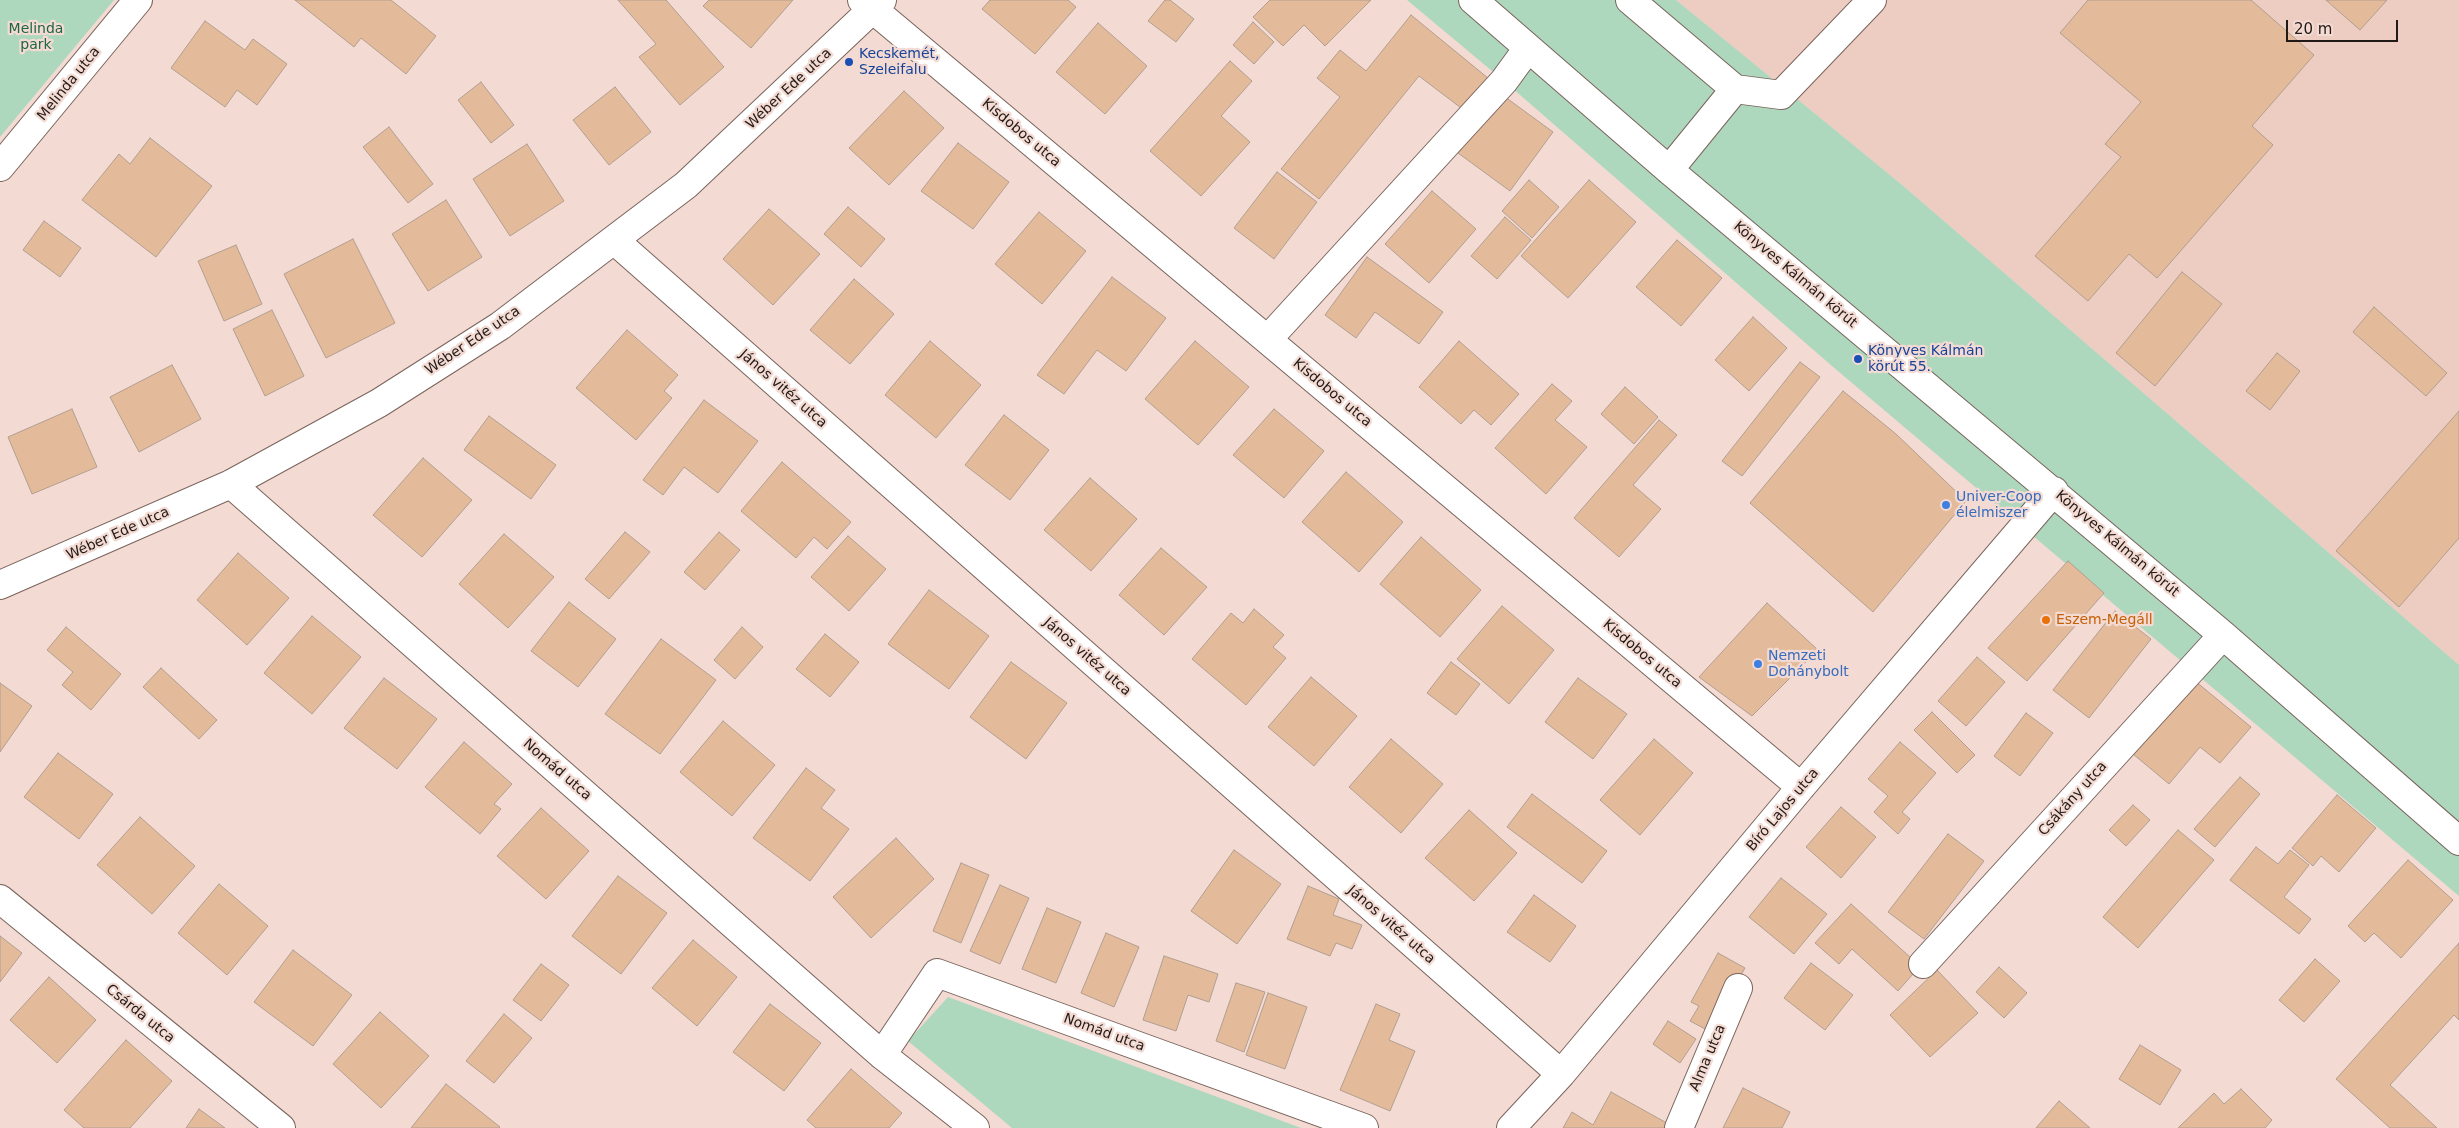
<!DOCTYPE html>
<html>
<head>
<meta charset="utf-8">
<style>
  body { margin:0 }
  #map { position:relative; width:2459px; height:1128px; overflow:hidden; background:#f3dad2; font-family:"DejaVu Sans",sans-serif }
  canvas { display:block }
  .scale { position:absolute; left:2286px; top:20px; width:112px; height:22px; box-sizing:border-box; border:2px solid #211916; border-top:0; padding-left:6px; font-size:15px; line-height:18px; white-space:nowrap; color:#211916; -webkit-text-stroke:4px #f3dad2; paint-order:stroke }
</style>
</head>
<body>
<div id="map">
<canvas width="2459" height="1128"></canvas>
<div class="scale">20 m</div>
</div>
<script>
const g = document.querySelector('canvas').getContext('2d');
g.lineJoin = 'round';
function paint(path, color) { g.fillStyle = color; g.fill(path, 'evenodd'); }
const poly = rows => new Path2D(rows.map(r => 'M' + r).join(''));
function trace(path, color, width, dash) { g.strokeStyle = color; g.lineWidth = width; g.lineCap = dash ? 'butt' : 'round'; g.setLineDash(dash || []); g.stroke(path); }
function label(font, color, halo, rows, align = 'center') {
  g.font = font + ' "DejaVu Sans",sans-serif'; g.lineWidth = 4.5; g.setLineDash([]); g.textBaseline = 'middle'; g.strokeStyle = halo; g.fillStyle = color; for (const [text, x, y, turn = 0] of rows) {
    g.save(); g.translate(x, y); g.rotate((+turn || 0) * Math.PI / 180); g.textAlign = isNaN(turn) ? turn : align; if (halo) g.strokeText(text, 0, 0); g.fillText(text, 0, 0); g.restore();
  }
}
paint(poly([
  [1676,0,2459,0,2459,665,1901,184]
]), '#edccc1');
paint(poly([
  [0,0,114,0,0,137],
  [1407,0,1676,0,1901,184,2459,665,2459,896,1832,366,1504,81],
  [948,997,1301,1128,1012,1128,908,1041]
]), '#add8be');
const building = poly([
  [295,0,391,0,436,36,406,74,361,38,354,47,295,0],
  [618,0,666,0,724,67,680,105,639,57,656,44,618,0],
  [709,0,793,0,751,48,703,6,709,0],
  [990,0,1068,0,1076,7,1035,54,982,9,990,0],
  [1165,0,1170,0,1194,19,1176,42,1148,21,1165,0],
  [1270,0,1371,0,1325,46,1304,25,1283,46,1253,17,1270,0],
  [2088,0,2251,0,2314,55,2252,126,2273,145,2157,278,2129,254,2088,301,2035,256,2121,157,2105,144,2141,102,2060,33,2088,0],
  [2326,0,2387,0,2360,30,2326,0],
  [1411,15,1494,83,1469,114,1419,76,1319,199,1281,169,1340,97,1317,78,1340,50,1366,71,1411,15],
  [205,21,245,50,253,39,287,64,257,105,237,90,225,107,171,68,205,21],
  [1253,22,1274,42,1254,64,1233,45,1253,22],
  [1098,23,1147,66,1105,114,1056,72,1098,23],
  [1230,61,1252,81,1221,116,1250,142,1201,196,1150,151,1230,61],
  [481,82,514,125,491,143,458,100,481,82],
  [615,87,651,132,609,165,573,120,615,87],
  [904,91,944,128,889,185,849,148,904,91],
  [1501,94,1553,132,1510,191,1458,153,1501,94],
  [389,127,433,184,408,203,363,147,389,127],
  [150,138,212,186,156,257,82,200,119,154,130,164,150,138],
  [958,143,1009,182,973,229,921,191,958,143],
  [527,144,564,201,510,236,473,179,527,144],
  [1277,172,1317,202,1274,259,1234,228,1277,172],
  [1529,180,1559,207,1532,238,1502,211,1529,180],
  [1589,180,1636,222,1568,298,1521,256,1589,180],
  [1432,191,1476,229,1429,283,1385,244,1432,191],
  [446,200,482,257,428,291,392,234,446,200],
  [848,207,885,239,861,267,824,234,848,207],
  [769,209,820,254,773,305,723,259,769,209],
  [1039,212,1086,251,1042,304,995,264,1039,212],
  [1505,217,1531,240,1497,279,1471,256,1505,217],
  [44,221,81,248,60,277,23,250,44,221],
  [353,239,395,323,326,358,284,274,353,239],
  [1677,240,1722,278,1681,326,1636,287,1677,240],
  [236,245,262,304,224,321,198,261,236,245],
  [1367,257,1443,312,1419,344,1375,312,1356,338,1325,315,1367,257],
  [2182,272,2222,304,2155,386,2116,353,2182,272],
  [1112,277,1166,318,1126,371,1097,350,1064,394,1037,375,1112,277],
  [854,279,894,314,850,364,810,330,854,279],
  [2374,307,2447,373,2426,396,2353,332,2374,307],
  [272,310,304,376,265,396,233,329,272,310],
  [1753,317,1787,348,1749,391,1715,360,1753,317],
  [627,330,678,375,664,391,672,398,636,440,576,388,627,330],
  [930,341,981,385,936,438,885,395,930,341],
  [1195,341,1249,387,1198,445,1145,399,1195,341],
  [1459,341,1519,394,1491,425,1474,410,1461,424,1419,387,1459,341],
  [2277,353,2300,371,2270,410,2246,391,2277,353],
  [1800,362,1820,377,1742,476,1722,461,1800,362],
  [172,365,201,419,139,452,110,397,172,365],
  [1552,384,1572,401,1555,420,1587,447,1546,494,1495,448,1552,384],
  [1625,387,1658,417,1634,444,1601,414,1625,387],
  [1843,391,1896,434,1966,501,1873,612,1750,503,1843,391],
  [704,400,758,441,718,493,684,467,663,495,643,480,704,400],
  [72,409,97,467,32,494,8,437,72,409],
  [1274,409,1324,451,1284,498,1233,455,1274,409],
  [2459,411,2459,538,2399,607,2336,551,2459,411],
  [1004,415,1049,450,1010,500,965,465,1004,415],
  [489,416,556,465,531,499,464,450,489,416],
  [1659,420,1677,435,1633,485,1661,509,1619,557,1574,518,1659,420],
  [423,458,472,500,422,557,373,515,423,458],
  [782,462,851,522,827,549,814,537,796,558,741,511,782,462],
  [1346,472,1403,522,1359,572,1302,522,1346,472],
  [1090,478,1137,519,1091,571,1044,530,1090,478],
  [625,532,650,552,609,599,585,579,625,532],
  [719,532,740,550,705,590,684,572,719,532],
  [504,534,554,577,508,628,459,584,504,534],
  [848,536,886,569,849,611,811,577,848,536],
  [1421,537,1481,590,1440,637,1380,584,1421,537],
  [1161,548,1207,587,1164,635,1119,595,1161,548],
  [238,553,289,598,247,645,197,600,238,553],
  [2068,561,2104,593,2027,681,1988,648,2068,561],
  [929,590,989,636,949,689,888,644,929,590],
  [569,602,616,639,578,687,531,651,569,602],
  [1767,603,1818,650,1752,716,1699,677,1767,603],
  [1502,606,1554,650,1509,704,1457,659,1502,606],
  [1254,609,1284,635,1273,647,1286,658,1246,705,1192,659,1231,613,1243,623,1254,609],
  [2115,611,2151,639,2089,718,2053,690,2115,611],
  [312,616,361,657,312,714,264,673,312,616],
  [66,627,121,674,91,710,62,685,73,672,47,650,66,627],
  [742,627,763,647,735,679,714,660,742,627],
  [825,634,859,662,830,697,796,669,825,634],
  [661,639,716,680,660,754,605,714,661,639],
  [1977,657,2005,682,1966,726,1938,701,1977,657],
  [1011,662,1067,703,1026,759,970,717,1011,662],
  [1451,662,1480,684,1456,715,1427,693,1451,662],
  [161,668,217,720,199,739,143,687,161,668],
  [1311,677,1357,716,1314,766,1268,727,1311,677],
  [384,678,437,719,397,769,344,728,384,678],
  [1578,678,1627,714,1593,759,1545,722,1578,678],
  [2195,681,2251,727,2220,763,2200,747,2169,784,2133,754,2195,681],
  [0,683,32,706,0,752,0,683],
  [1932,712,1975,755,1957,773,1914,730,1932,712],
  [2026,713,2053,733,2020,776,1994,756,2026,713],
  [723,721,775,765,732,816,680,772,723,721],
  [1391,739,1443,784,1401,833,1349,787,1391,739],
  [1654,739,1693,773,1640,835,1600,800,1654,739],
  [464,742,512,784,494,804,501,809,480,834,425,787,464,742],
  [1900,742,1936,773,1902,812,1910,819,1898,834,1874,812,1888,796,1868,779,1900,742],
  [58,753,113,794,79,839,24,797,58,753],
  [806,768,835,790,821,808,849,829,810,881,753,838,806,768],
  [2240,777,2260,794,2215,847,2194,829,2240,777],
  [1532,794,1607,851,1582,883,1507,827,1532,794],
  [2337,795,2376,828,2339,872,2321,856,2313,866,2292,848,2337,795],
  [2133,805,2150,820,2126,846,2109,830,2133,805],
  [1841,807,1876,837,1841,878,1806,847,1841,807],
  [541,808,589,851,546,899,497,856,541,808],
  [1469,810,1517,853,1474,901,1425,858,1469,810],
  [140,817,195,866,152,914,97,865,140,817],
  [2178,830,2214,860,2138,948,2103,917,2178,830],
  [1948,834,1984,861,1924,939,1888,912,1948,834],
  [896,838,934,879,871,938,833,897,896,838],
  [2256,847,2278,864,2290,850,2309,865,2284,897,2311,919,2299,934,2230,880,2256,847],
  [1234,850,1281,884,1237,944,1191,911,1234,850],
  [2408,860,2453,900,2401,958,2374,933,2365,942,2348,926,2408,860],
  [961,863,989,875,961,943,933,931,961,863],
  [618,876,667,913,621,974,572,936,618,876],
  [1781,878,1827,914,1794,954,1749,917,1781,878],
  [219,884,268,926,227,975,178,933,219,884],
  [1000,885,1029,898,1000,964,970,951,1000,885],
  [1308,886,1339,899,1333,915,1362,925,1352,949,1336,943,1330,956,1287,939,1308,886],
  [1534,895,1576,926,1550,962,1507,932,1534,895],
  [1851,904,1920,966,1898,991,1852,949,1839,964,1815,943,1851,904],
  [1047,908,1081,922,1056,983,1022,969,1047,908],
  [1106,933,1139,947,1114,1007,1081,993,1106,933],
  [0,936,22,953,0,982,0,936],
  [693,940,737,977,697,1026,652,988,693,940],
  [2459,943,2459,1020,2454,1015,2390,1085,2437,1128,2390,1128,2336,1079,2459,943],
  [293,950,352,995,313,1046,254,1002,293,950],
  [1718,953,1745,968,1709,1031,1690,1021,1699,1006,1691,1002,1718,953],
  [1164,956,1218,974,1209,1002,1188,995,1176,1031,1143,1020,1164,956],
  [2315,959,2340,981,2304,1022,2279,1000,2315,959],
  [1811,963,1853,995,1825,1030,1784,998,1811,963],
  [541,964,569,985,541,1021,513,1000,541,964],
  [1999,967,2027,993,2004,1018,1976,992,1999,967],
  [1937,970,1978,1013,1930,1057,1890,1015,1937,970],
  [49,977,96,1020,57,1063,10,1020,49,977],
  [1236,983,1265,992,1244,1052,1216,1041,1236,983],
  [1268,993,1307,1007,1285,1069,1246,1055,1268,993],
  [770,1004,821,1043,784,1091,733,1052,770,1004],
  [1376,1004,1400,1014,1389,1040,1415,1051,1390,1111,1340,1090,1376,1004],
  [380,1012,429,1056,381,1108,333,1064,380,1012],
  [504,1014,532,1038,494,1083,466,1061,504,1014],
  [1668,1021,1696,1039,1680,1063,1653,1044,1668,1021],
  [126,1040,172,1081,130,1128,84,1128,64,1110,126,1040],
  [2140,1045,2181,1070,2160,1105,2119,1079,2140,1045],
  [851,1069,902,1113,889,1128,816,1128,807,1120,851,1069],
  [446,1084,500,1127,499,1128,411,1128,446,1084],
  [1743,1088,1790,1112,1782,1128,1723,1128,1743,1088],
  [2241,1089,2272,1120,2265,1128,2178,1128,2214,1093,2224,1104,2241,1089],
  [1611,1092,1674,1127,1673,1128,1563,1128,1572,1112,1593,1125,1611,1092],
  [2059,1101,2090,1128,2036,1128,2059,1101],
  [199,1109,225,1128,186,1128,199,1109]
]);
paint(building, '#e3bb9b');
trace(building, '#b19e90', 1);
const minor = poly([
  [862,0,1801,787],
  [1473,0,1669,170,2223,635,2459,841],
  [1630,0,1735,89],
  [0,167,138,0],
  [1669,170,1735,89,1781,95,1872,0],
  [614,240,1561,1074],
  [1268,339,1504,81,1528,48],
  [231,484,882,1055,975,1128],
  [0,585,231,484,379,403,500,326,686,185,882,0],
  [0,899,281,1128],
  [1923,964,2223,635],
  [882,1055,937,973,1364,1128],
  [1511,1128,1561,1074,1801,787,2054,491],
  [1679,1128,1738,988]
]);
trace(minor, '#79645c', 30);
trace(minor, '#fff', 28);
for (const [x, y, r, color] of [
  [849,62,5,"#1a4fb4"],
  [1858,359,5,"#1a4fb4"],
  [1946,505,5,"#3f7fe0"],
  [2046,620,5,"#e8710a"],
  [1758,664,5,"#3f7fe0"]
]) { const dot = new Path2D(); dot.arc(x, y, r, 0, 2 * Math.PI); g.fillStyle = color; g.fill(dot); trace(dot, '#f3dad2', 2); }
label('14px', '#1b6643', '#f3dad2', [
  ["Melinda",36,29],
  ["park",36,45]
]);
label('14px', '#164399', '#f3dad2', [
  ["Kecskemét,",859,54],
  ["Szeleifalu",859,70],
  ["Könyves Kálmán",1868,351],
  ["körút 55.",1868,367]
], 'left');
label('14px', '#211916', '#f3dad2', [
  ["Melinda utca",69,84,-51],
  ["Wéber Ede utca",789,89,-43],
  ["Kisdobos utca",1021,133,40],
  ["Könyves Kálmán körút",1795,275,40],
  ["Wéber Ede utca",473,341,-34],
  ["János vitéz utca",783,389,41],
  ["Kisdobos utca",1332,393,40],
  ["Wéber Ede utca",118,534,-24],
  ["Könyves Kálmán körút",2117,544,40],
  ["Kisdobos utca",1642,654,40],
  ["János vitéz utca",1087,657,41],
  ["Nomád utca",557,770,41],
  ["Csákány utca",2073,799,-48],
  ["Bíró Lajos utca",1783,810,-50],
  ["János vitéz utca",1391,925,41],
  ["Csárda utca",140,1014,39],
  ["Nomád utca",1104,1033,20],
  ["Alma utca",1708,1058,-67]
]);
label('14px', '#366cbe', '#f3dad2', [
  ["Univer-Coop",1956,497],
  ["élelmiszer",1956,513],
  ["Nemzeti",1768,656],
  ["Dohánybolt",1768,672]
], 'left');
label('14px', '#c56008', '#f3dad2', [
  ["Eszem-Megáll",2056,620]
], 'left');
</script>
</body>
</html>
